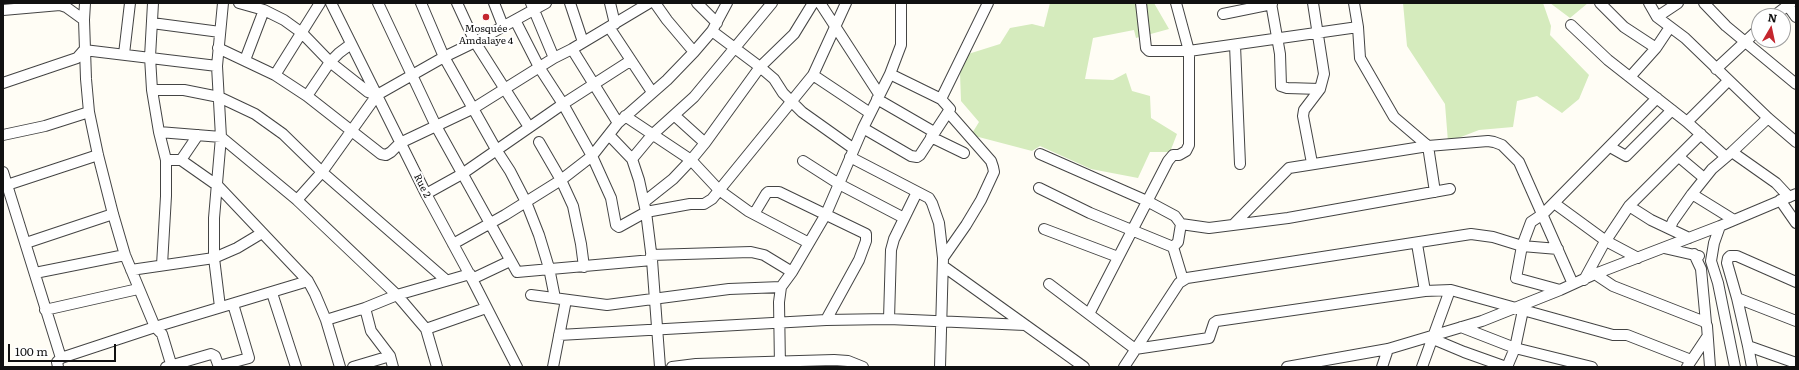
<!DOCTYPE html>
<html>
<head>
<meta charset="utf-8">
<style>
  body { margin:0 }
  #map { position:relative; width:1799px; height:370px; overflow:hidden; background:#fffdf5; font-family:Literata,serif }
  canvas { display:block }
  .frame { position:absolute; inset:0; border:4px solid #111; pointer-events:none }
  .north { position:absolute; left:1751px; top:8px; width:40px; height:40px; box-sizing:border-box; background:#fff; border:1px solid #a0a0a0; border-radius:50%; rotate:9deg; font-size:11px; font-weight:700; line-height:16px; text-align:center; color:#111 }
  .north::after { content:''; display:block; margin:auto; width:14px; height:18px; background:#c4262e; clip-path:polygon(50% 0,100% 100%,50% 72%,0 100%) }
  .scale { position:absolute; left:8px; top:344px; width:108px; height:18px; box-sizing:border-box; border:2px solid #111; border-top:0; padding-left:5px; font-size:12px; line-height:14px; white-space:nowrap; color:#111; -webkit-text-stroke:3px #fff; paint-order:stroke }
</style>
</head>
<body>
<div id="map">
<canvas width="1799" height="370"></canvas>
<div class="frame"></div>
<div class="north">N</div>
<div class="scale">100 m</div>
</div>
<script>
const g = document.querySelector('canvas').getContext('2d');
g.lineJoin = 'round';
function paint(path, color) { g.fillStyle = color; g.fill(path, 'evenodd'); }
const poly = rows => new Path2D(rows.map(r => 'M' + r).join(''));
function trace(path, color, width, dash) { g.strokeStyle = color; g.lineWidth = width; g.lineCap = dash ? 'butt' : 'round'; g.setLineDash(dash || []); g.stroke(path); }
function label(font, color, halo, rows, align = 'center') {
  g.font = font + ' Literata,serif'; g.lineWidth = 4; g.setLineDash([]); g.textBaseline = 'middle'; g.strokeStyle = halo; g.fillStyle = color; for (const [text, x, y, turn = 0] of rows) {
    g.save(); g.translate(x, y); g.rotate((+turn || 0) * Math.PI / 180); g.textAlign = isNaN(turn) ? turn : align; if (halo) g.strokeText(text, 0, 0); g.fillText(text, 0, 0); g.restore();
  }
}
paint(poly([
  [1050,3,1154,3,1169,29,1136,38,1134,30,1093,38,1085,79,1113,80,1126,73,1132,91,1150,96,1151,118,1177,134,1170,152,1150,152,1138,178,1091,169,1040,146,1032,151,971,135,979,122,961,101,960,73,965,55,1000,44,1010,28,1032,24,1044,27],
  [1403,3,1543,3,1551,26,1550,35,1589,75,1579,99,1562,113,1537,96,1517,101,1513,127,1479,130,1448,142,1445,104,1407,46],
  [1550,3,1588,3,1570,18]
]), '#d5ebbd');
const minor = poly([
  [85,3,84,20,86,79,89,112,98,155,113,214,125,255,155,327,162,334,172,367],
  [153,3,150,57,152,90,159,132,166,160],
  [239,3,264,10,284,20,302,33,330,62,368,92,377,95],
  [331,3,426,194,472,279,517,367],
  [378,3,436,126,517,272,652,260],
  [421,3,444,57,497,151,510,171,526,202,539,235,549,268,555,298],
  [457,3,475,42,529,127],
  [494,3,503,26],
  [531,3,554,58],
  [570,3,583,42],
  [610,3,615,24],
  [655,3,667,20,694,52],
  [697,3,717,23],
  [820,3,879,94],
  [1141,3,1146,48,1149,51,1189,51,1358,27],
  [1271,3,1280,54,1281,86,1287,88,1320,89],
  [1354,3,1358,27,1360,58,1394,117,1428,146,1435,192],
  [1600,3,1624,27,1656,48],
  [1649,3,1657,17,1685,38,1768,118,1796,142],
  [1704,3,1726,26,1796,84],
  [1786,3,1796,17],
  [3,10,60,5,66,7,84,20],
  [1223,14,1272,4],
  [1774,16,1791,3],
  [1657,17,1678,3],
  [515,20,539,67,563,104,592,156,611,198,616,225,619,227,646,212,690,204,704,204,712,199,813,75,846,3],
  [152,23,220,32],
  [1571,25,1608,60,1687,122,1726,157],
  [609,27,652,92],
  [712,31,760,67,774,79,783,93,802,112,854,149],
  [1235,45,1240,164],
  [218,48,275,75,307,96,381,154,386,155,391,152,400,143,474,108,554,58,572,49,649,3],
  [572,49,618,123],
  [124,54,130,3],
  [245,60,264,10],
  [1716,69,1759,29],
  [275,75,320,3],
  [813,75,870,113],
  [1630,77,1656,48,1670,27],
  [3,83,77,58,84,50,217,66],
  [152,90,184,90,219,97,255,114,283,134,322,172,446,280],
  [307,96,330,62,339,53,351,44],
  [877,99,934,132],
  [941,99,988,3],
  [674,115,705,143],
  [625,116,691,160,719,190,748,211,809,243],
  [1687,122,1728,81],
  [863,128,911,156,917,157,920,155,950,109,941,99,890,74],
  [159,132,221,137,297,200,397,295,426,329,437,367],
  [3,135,45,126,89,112],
  [609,135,632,159,639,180,646,212,652,260,660,367],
  [931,137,964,153],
  [539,142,561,180,573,206,581,244,584,267],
  [1610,147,1626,156,1672,110],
  [1732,152,1776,183,1789,197],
  [1040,154,1147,201,1175,216,1181,224,1178,242,1173,247],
  [850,157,929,198,932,203,939,223,943,258,940,367],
  [1679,157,1704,178],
  [632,159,652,135,694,97,772,3],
  [181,160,198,135],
  [803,161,839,184,904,218],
  [1312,163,1303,116,1304,110,1320,89,1324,74,1313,3],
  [3,172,61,358,57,362,58,367],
  [7,185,98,155],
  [1039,188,1090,213,1173,247],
  [426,194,462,174,563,104,630,61],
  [1692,194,1734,220],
  [297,200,322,172,377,95,444,57,475,42,546,3],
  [1780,200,1796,223],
  [644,202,673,179,691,160,705,143,760,67,794,34,813,3],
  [1554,203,1606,241,1638,258],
  [1629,206,1651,220,1689,238],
  [754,214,766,194,768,192,779,192,866,234,866,241,859,260,826,320],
  [1181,224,1209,228,1288,218,1450,189],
  [1234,224,1289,168,1428,146,1488,141,1494,142,1502,145,1519,162,1573,284],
  [1720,226,1714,243,1711,261,1718,283,1735,367],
  [1670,228,1673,221,1692,194,1712,169,1732,152,1768,118],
  [1044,229,1118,257],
  [26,243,113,214],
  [453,244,505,215,561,180,592,156,618,123,667,80,694,52,712,31,727,3],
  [1417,244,1425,291],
  [1173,247,1183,280],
  [1664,248,1699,256],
  [1694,254,1701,269,1706,323],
  [651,255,751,252,764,255,792,272],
  [943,258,966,225,981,200,994,172,993,167,991,161,948,112],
  [162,265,166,196,166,160,181,160,218,186,308,281,315,294,326,320,340,367],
  [943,266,1084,367],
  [131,270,214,258,237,248,262,233],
  [35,273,125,255],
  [1595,274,1613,286,1705,322,1707,326,1710,367],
  [472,279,510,261],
  [1584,280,1603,245,1629,206,1701,134],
  [1049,284,1135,349,1209,338,1214,323,1217,321,1425,291,1451,290,1613,335,1627,335,1691,360],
  [1560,290,1516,278,1522,246,1531,222,1543,214,1657,98],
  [272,293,296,367],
  [531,295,607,305,729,289,781,287],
  [1737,298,1796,321],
  [220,307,214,258,214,218,221,137,217,66,223,3],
  [365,308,371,331,390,356,393,367],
  [45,310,138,289],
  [1089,314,1168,161,1173,155,1179,155,1186,151,1189,145,1189,51,1176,3],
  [889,319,891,250,894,239,917,192],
  [326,320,365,308,397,295,470,274],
  [1461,327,1515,348,1592,367],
  [426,329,486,308],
  [559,335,826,320,889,319,1025,325],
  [1433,339,1464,352,1506,367],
  [1748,346,1737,298,1727,263,1728,258,1730,256,1737,256,1796,282],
  [61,358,155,327,308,281],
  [219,366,249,358,233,304],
  [166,367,211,354,215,356,219,367],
  [353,367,390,356],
  [553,367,566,300],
  [672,367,696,364,834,360,848,361,863,367],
  [780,367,779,302,781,287,792,272,826,214,863,128,890,74,901,45,901,3],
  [1124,367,1179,283,1187,278,1471,234,1493,237,1522,246,1558,249],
  [1287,367,1388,349,1482,321,1560,290,1595,274,1720,226,1796,194],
  [1382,367,1388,349],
  [1422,367,1450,290],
  [1507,367,1515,348,1523,310],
  [1687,367,1707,337],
  [1752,367,1748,346,1796,363]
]);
trace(minor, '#444', 12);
trace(minor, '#fff', 10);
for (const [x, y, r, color] of [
  [486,17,4,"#c4262e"]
]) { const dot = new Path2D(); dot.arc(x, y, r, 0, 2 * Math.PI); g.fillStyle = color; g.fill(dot); trace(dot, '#fff', 1.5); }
label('10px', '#111', '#fff', [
  ["Mosquée",486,29],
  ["Amdalaye 4",486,41]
]);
label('10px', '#111', '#fff', [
  ["Rue 2",422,186,63]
]);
</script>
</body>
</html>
